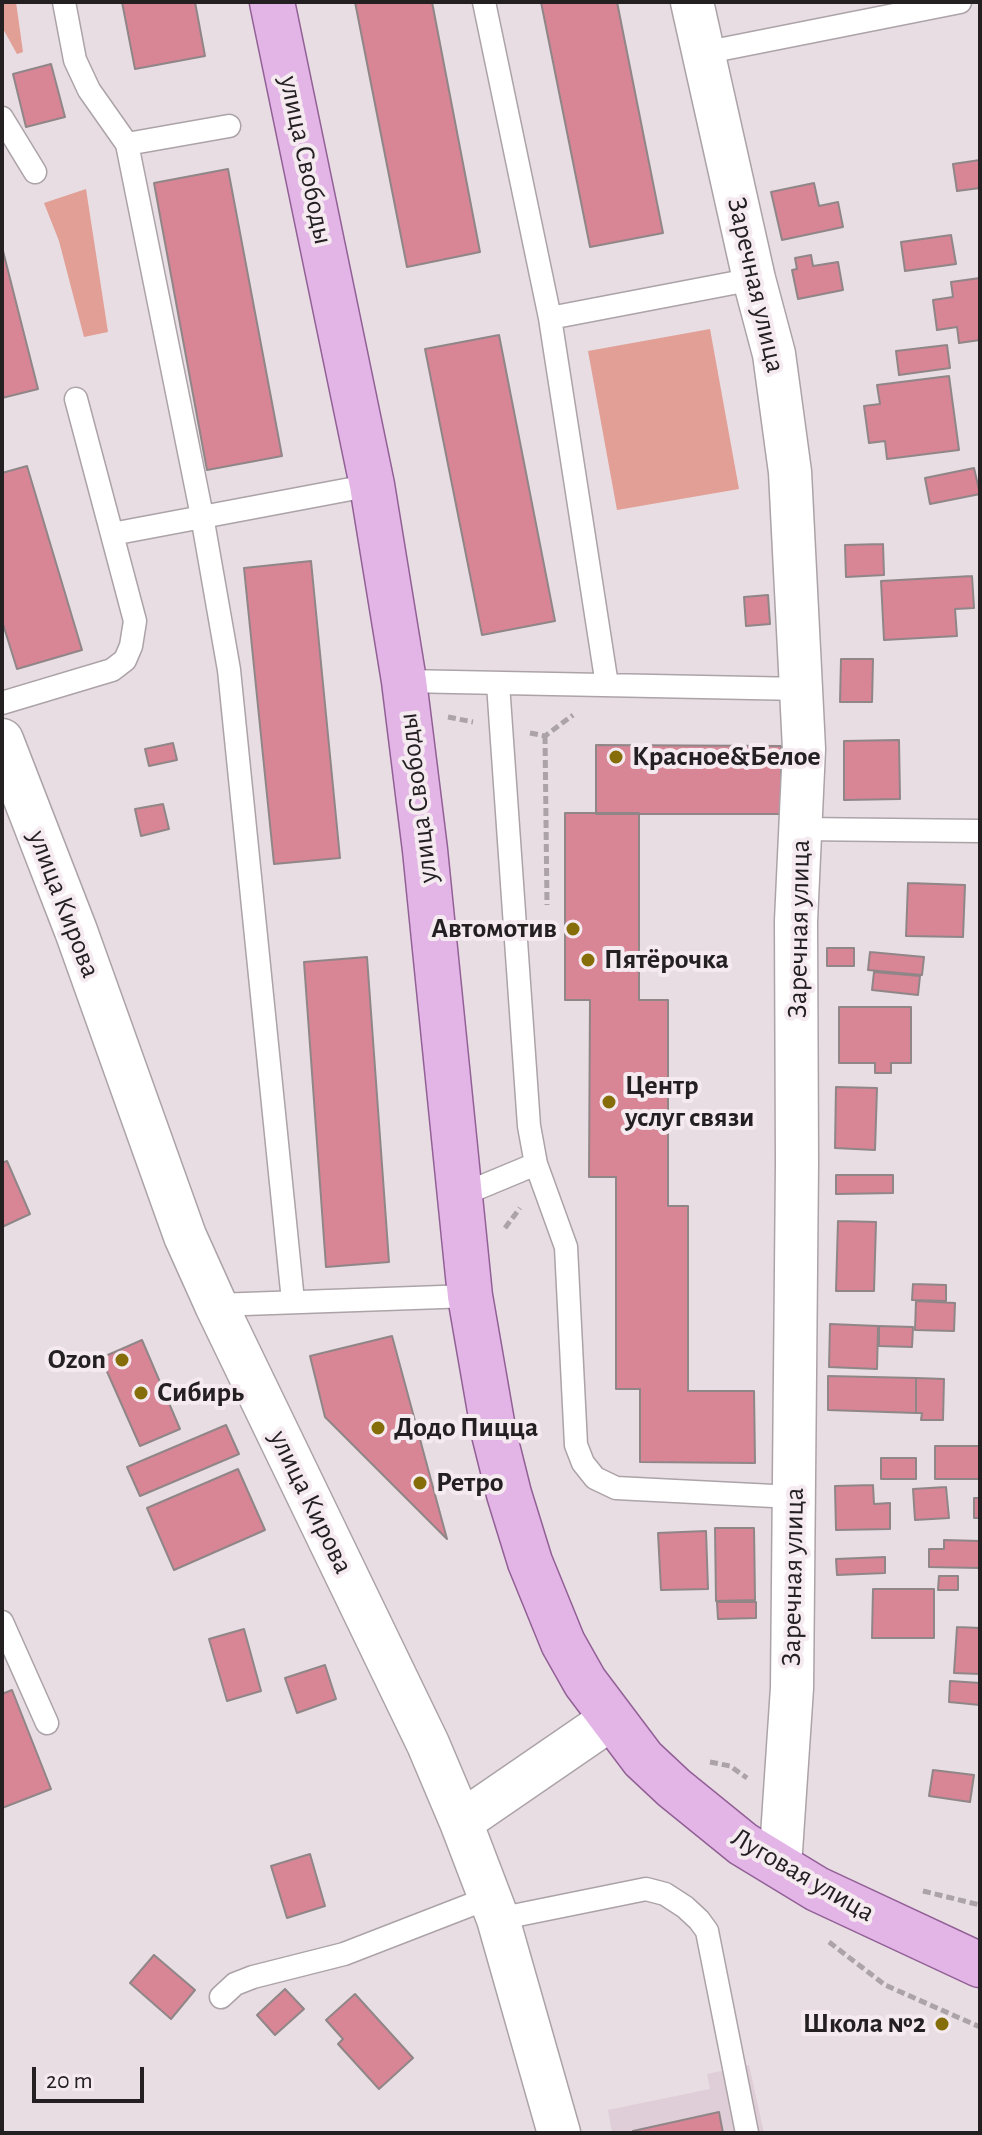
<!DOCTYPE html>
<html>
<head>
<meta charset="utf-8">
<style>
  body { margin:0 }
  #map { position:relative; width:982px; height:2135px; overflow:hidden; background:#e7dde2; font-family:"Alegreya Sans",sans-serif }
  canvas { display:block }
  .frame { position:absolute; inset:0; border:4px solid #242022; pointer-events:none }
  .scale { position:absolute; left:32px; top:2067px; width:112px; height:36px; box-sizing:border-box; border:4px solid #242022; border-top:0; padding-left:10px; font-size:24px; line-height:28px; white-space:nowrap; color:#242022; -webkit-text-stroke:6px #f4eaef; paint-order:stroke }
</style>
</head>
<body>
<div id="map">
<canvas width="982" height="2135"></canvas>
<div class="frame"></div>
<div class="scale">20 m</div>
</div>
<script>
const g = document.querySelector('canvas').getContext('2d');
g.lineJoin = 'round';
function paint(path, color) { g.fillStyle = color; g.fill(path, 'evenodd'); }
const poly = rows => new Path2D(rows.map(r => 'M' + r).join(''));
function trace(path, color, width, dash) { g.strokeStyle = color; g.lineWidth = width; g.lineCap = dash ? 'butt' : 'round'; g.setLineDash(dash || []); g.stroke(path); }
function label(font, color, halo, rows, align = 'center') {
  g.font = font + ' "Alegreya Sans",sans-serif'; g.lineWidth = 8; g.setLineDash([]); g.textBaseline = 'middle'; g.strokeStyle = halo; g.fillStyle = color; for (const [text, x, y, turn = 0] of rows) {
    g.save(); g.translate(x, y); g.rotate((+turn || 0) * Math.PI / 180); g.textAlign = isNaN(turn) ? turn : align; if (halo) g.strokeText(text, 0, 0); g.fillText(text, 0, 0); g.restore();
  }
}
paint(poly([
  [749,2065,764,2133,612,2133,608,2110,710,2089,707,2074]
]), '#dfced7');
paint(poly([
  [2,2,16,2,23,52,17,54,2,27],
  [86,189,108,332,84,337,59,241,44,203],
  [710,329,739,489,617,510,588,351]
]), '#e19f96');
const building = poly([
  [122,2,195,2,205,56,135,69,122,2],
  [355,2,432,2,480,252,407,267,355,2],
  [541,2,617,2,663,233,590,247,541,2],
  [51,64,65,117,26,127,13,74,51,64],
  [980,160,980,188,957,191,953,164,980,160],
  [228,169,282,456,207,470,154,183,228,169],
  [814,183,819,206,838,202,843,227,782,240,771,192,814,183],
  [951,235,956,264,905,271,901,242,951,235],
  [2,247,38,389,2,398,2,247],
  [811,255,813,266,838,262,843,290,798,299,792,270,797,269,795,258,811,255],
  [980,278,980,340,959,343,957,327,937,330,933,300,953,297,951,282,980,278],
  [499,335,555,621,482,635,425,349,499,335],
  [947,345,950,368,899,375,896,351,947,345],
  [949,376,959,450,887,459,885,441,869,443,864,406,880,404,877,385,949,376],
  [27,466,82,650,17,669,2,621,2,473,27,466],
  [974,468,980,494,930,504,925,478,974,468],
  [883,544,884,575,846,577,845,545,883,544],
  [311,561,340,858,274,864,244,568,311,561],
  [972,576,974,608,955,609,957,636,884,640,881,581,972,576],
  [768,595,770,624,746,626,744,597,768,595],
  [841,659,873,659,872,702,840,702,841,659],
  [899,740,900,799,844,800,844,741,899,740],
  [173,743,177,760,149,766,145,749,173,743],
  [596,745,781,746,781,814,596,814,596,745],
  [163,804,169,829,141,836,135,809,163,804],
  [565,813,639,813,639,1000,668,1000,668,1206,688,1206,688,1391,754,1391,755,1463,640,1462,640,1389,616,1389,616,1177,589,1177,590,1000,565,1000,565,813],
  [908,883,965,885,963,937,906,936,908,883],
  [827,948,854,948,854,966,827,966,827,948],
  [870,952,924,957,922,975,868,970,870,952],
  [367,957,389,1262,326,1267,304,962,367,957],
  [874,972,920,976,918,995,872,990,874,972],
  [839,1007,911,1007,911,1063,891,1063,891,1073,875,1073,875,1063,839,1063,839,1007],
  [836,1087,877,1088,875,1150,835,1148,836,1087],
  [7,1161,30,1214,2,1227,2,1163,7,1161],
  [836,1175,893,1175,893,1193,836,1194,836,1175],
  [838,1221,876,1222,874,1291,836,1291,838,1221],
  [913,1284,946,1285,946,1301,912,1300,913,1284],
  [916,1301,955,1303,954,1331,915,1330,916,1301],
  [830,1324,878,1326,877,1369,829,1367,830,1324],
  [879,1326,913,1327,912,1347,879,1346,879,1326],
  [392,1336,447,1539,325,1417,310,1356,392,1336],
  [142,1340,180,1429,140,1446,101,1358,142,1340],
  [828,1376,916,1378,916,1413,828,1410,828,1376],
  [916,1378,944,1379,943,1420,921,1420,922,1413,916,1413,916,1378],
  [226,1425,239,1454,140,1496,127,1467,226,1425],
  [935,1446,980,1446,980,1479,935,1479,935,1446],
  [881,1458,916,1458,916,1479,881,1479,881,1458],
  [238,1469,265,1530,174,1570,147,1508,238,1469],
  [873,1485,874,1504,890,1503,890,1529,836,1530,835,1486,873,1485],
  [946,1487,949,1518,915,1520,913,1489,946,1487],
  [974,1498,980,1498,980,1518,974,1518,974,1498],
  [715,1528,754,1528,755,1600,716,1601,715,1528],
  [706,1531,708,1589,661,1590,658,1533,706,1531],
  [944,1540,980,1541,979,1568,929,1567,929,1549,944,1549,944,1540],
  [885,1557,885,1573,837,1575,836,1559,885,1557],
  [939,1576,958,1576,958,1590,938,1590,939,1576],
  [873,1589,934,1589,934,1638,872,1638,873,1589],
  [717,1602,756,1602,756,1618,718,1619,717,1602],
  [957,1627,980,1628,980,1674,954,1673,957,1627],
  [244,1629,261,1691,227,1701,209,1639,244,1629],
  [325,1665,336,1699,297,1713,285,1678,325,1665],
  [950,1681,980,1683,980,1705,949,1702,950,1681],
  [12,1690,51,1789,2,1808,2,1694,12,1690],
  [933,1770,974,1775,970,1802,929,1796,933,1770],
  [310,1854,325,1906,287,1918,271,1866,310,1854],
  [154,1955,195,1990,171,2019,130,1983,154,1955],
  [285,1989,304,2009,275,2035,257,2015,285,1989],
  [355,1994,413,2058,379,2089,338,2044,343,2039,326,2020,355,1994],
  [719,2112,723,2133,634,2133,633,2131,719,2112]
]);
paint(building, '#d88596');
trace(building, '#908688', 2);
const lane = poly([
  [64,2,75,60,89,90,127,144,229,126],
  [484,2,550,318,607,685],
  [703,53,960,2],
  [2,118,35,172],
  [127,144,202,516,229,670,293,1301],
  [550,318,754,279],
  [112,534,372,485],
  [404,681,801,689],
  [498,684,529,1126,536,1164,566,1247,576,1445,583,1463,595,1478,616,1488,793,1497],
  [2,703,112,670,125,660,131,646,135,621,76,399],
  [802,829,980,831],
  [459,1196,536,1164],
  [216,1305,470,1296],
  [2,1622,47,1723],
  [498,1919,646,1889,665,1894,685,1907,699,1920,707,1931,747,2133],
  [221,1997,235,1984,253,1977,344,1954,491,1897]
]);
const street = poly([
  [692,2,754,279,774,354,790,472,801,689,804,749,796,921,797,1164,792,1688,780,1866],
  [2,740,76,931,185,1236,216,1305,428,1744,461,1822,498,1919,559,2133],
  [461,1822,611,1719]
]);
const primary = poly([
  [272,2,372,485,404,681,425,850,470,1296,494,1434,509,1494,530,1562,563,1643,585,1682,643,1759,674,1788,743,1844,817,1889,980,1965]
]);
trace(lane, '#aca3a8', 25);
trace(street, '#aca3a8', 45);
trace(primary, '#926096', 47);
trace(poly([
  [448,717,473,722],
  [530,733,545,736,573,715],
  [545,736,547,905],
  [505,1228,520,1208],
  [710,1762,730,1766,747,1778],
  [923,1891,980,1905],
  [829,1942,885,1985,980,2027]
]), '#aba3a7', 5, [8, 4]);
trace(lane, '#fff', 22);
trace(street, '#fff', 42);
trace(primary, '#e2b5e6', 44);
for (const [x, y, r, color] of [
  [616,757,8,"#856d0a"],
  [573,929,8,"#856d0a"],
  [588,960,8,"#856d0a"],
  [609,1102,8,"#856d0a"],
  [122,1360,8,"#856d0a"],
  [141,1393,8,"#856d0a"],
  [378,1428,8,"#856d0a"],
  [420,1483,8,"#856d0a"],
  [942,2024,8,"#856d0a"]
]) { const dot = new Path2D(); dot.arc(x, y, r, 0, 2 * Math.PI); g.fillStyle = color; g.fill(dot); trace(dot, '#f4eaef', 3); }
label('28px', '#242022', '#f4eaef', [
  ["улица Свободы",306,160,78],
  ["Заречная улица",756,285,77],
  ["улица Свободы",418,798,-97],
  ["улица Кирова",64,904,69],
  ["Заречная улица",799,929,-89],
  ["улица Кирова",311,1502,64],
  ["Заречная улица",793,1577,-89],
  ["Луговая улица",803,1875,30]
]);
label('bold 28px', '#242022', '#f4eaef', [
  ["Красное&Белое",632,757],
  ["Автомотив",557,929,"right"],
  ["Пятёрочка",604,960],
  ["Центр",625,1086],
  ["услуг связи",625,1118],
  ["Ozon",106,1360,"right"],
  ["Сибирь",157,1393],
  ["Додо Пицца",394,1428],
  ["Ретро",436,1483],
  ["Школа №2",926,2024,"right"]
], 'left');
</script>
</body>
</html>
